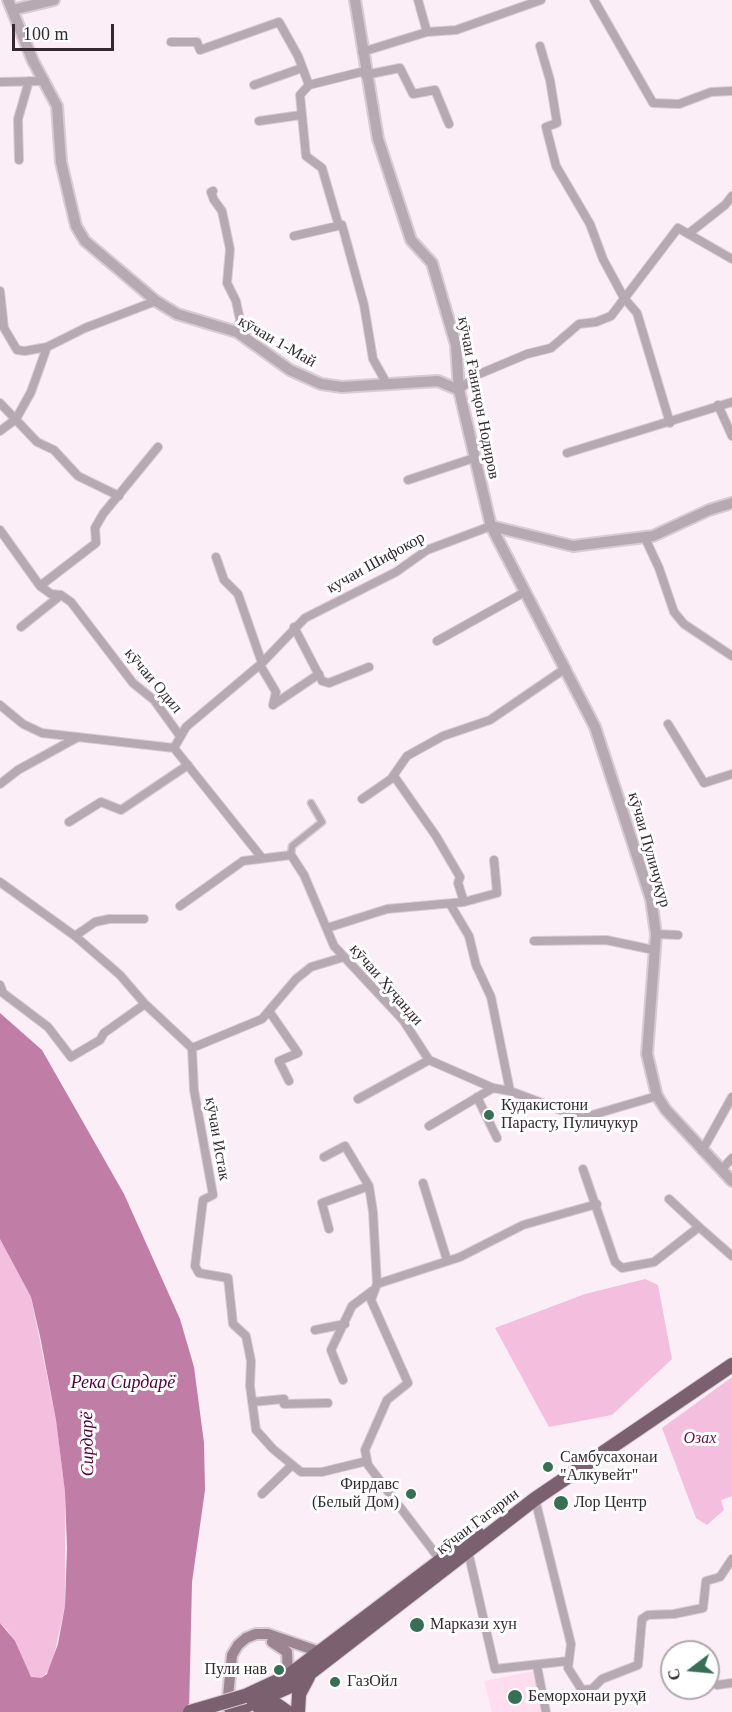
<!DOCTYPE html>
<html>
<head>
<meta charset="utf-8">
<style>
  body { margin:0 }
  #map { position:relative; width:732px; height:1712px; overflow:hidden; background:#fceef6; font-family:"Times New Roman",serif }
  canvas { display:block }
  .north { position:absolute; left:660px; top:1640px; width:60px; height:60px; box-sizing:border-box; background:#fff; border:2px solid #aea9ac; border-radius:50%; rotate:254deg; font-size:16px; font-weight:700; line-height:24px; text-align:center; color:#352930 }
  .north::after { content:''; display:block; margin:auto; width:21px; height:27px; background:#366e56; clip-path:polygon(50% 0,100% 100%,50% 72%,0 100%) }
  .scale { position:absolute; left:12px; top:24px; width:102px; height:27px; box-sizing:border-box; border:3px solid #352930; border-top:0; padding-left:8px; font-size:18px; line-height:21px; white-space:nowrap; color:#352930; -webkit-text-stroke:4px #fff; paint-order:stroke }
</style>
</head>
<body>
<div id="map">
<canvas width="732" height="1712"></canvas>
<div class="north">С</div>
<div class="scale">100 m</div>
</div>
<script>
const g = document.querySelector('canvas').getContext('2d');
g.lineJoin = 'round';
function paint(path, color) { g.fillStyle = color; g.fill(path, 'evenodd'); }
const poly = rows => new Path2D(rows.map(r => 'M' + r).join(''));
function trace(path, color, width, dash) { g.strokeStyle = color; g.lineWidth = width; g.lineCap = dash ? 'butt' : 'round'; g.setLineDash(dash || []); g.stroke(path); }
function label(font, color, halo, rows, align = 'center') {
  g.font = font + ' "Times New Roman",serif'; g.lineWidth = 6; g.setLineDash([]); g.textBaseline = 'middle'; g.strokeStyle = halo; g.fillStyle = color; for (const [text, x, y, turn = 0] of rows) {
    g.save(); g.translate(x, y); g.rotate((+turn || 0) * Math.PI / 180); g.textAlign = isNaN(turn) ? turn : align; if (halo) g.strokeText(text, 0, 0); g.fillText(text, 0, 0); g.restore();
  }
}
paint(poly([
  [534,1671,545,1712,492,1712,484,1681]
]), '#feddef');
paint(poly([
  [0,1239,31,1297,56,1420,65,1492,65,1606,51,1669,41,1678,36,1679,31,1677,8,1631,0,1623],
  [645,1279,658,1285,672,1359,612,1415,549,1427,495,1328,585,1294],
  [732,1377,732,1496,721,1500,724,1510,707,1525,696,1518,662,1428]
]), '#f4bfde');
paint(poly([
  [0,1013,42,1050,124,1194,180,1319,194,1367,204,1443,205,1490,192,1582,189,1712,0,1712,0,1623,15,1641,31,1677,41,1678,47,1674,58,1644,65,1606,67,1548,65,1492,56,1420,40,1336,31,1297,0,1239]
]), '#c07da5');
const pedestrian = poly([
  [291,855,292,846,322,822,311,803]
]);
const minor = poly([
  [418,0,427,32],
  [594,0,653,103,679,104,711,92,732,91],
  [171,42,197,42,200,50,279,22,298,56,309,85,300,95,306,156,322,168,338,223,342,225,364,305,373,359,387,384],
  [540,46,550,80,557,123,546,127,556,166,590,224,603,259,624,298,637,313,670,423],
  [362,52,427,32,456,30,541,0],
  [365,75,400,68,413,94,435,90,449,124],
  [0,82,45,81],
  [254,85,302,68],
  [309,85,365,71],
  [259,121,301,115],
  [19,160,18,119,29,81],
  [213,191,211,192,214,200,222,211,230,249,227,283,236,301,240,320,237,332],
  [688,234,725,205,732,196],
  [294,236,342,225],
  [0,291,4,328,17,350,25,351,47,347],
  [459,390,477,375,527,354,551,348,579,324,596,322,611,316,678,228,732,259],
  [0,403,37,442,54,450,78,476,119,496],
  [718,405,732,436],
  [0,431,16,419,31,392,47,347,85,328,156,301],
  [567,453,732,402],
  [408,480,474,458],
  [0,530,40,586,51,594,61,595,71,602,133,683,154,700,180,736],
  [645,538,659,568,674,612,684,624,732,656],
  [216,557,224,580,238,594,262,663],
  [40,586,96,543,95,528,103,514,158,447],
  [21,627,61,595],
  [294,627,322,681,329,683,369,667],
  [437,641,523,593],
  [260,665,276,692,273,705],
  [0,705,23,724,42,733,174,748,186,727,262,663,305,618,396,572,427,550,491,526],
  [273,705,319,674],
  [668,724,704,783,732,774],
  [174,748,262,858],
  [394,776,436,836,460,877,458,883,464,902],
  [0,784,18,770,78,737],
  [362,799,391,779,407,756,443,736,490,720,566,668],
  [69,822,101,802,121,810,188,765],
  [0,882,75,936,120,975,145,1004,192,1048,194,1090,213,1195,203,1200,195,1266,199,1273,228,1278,233,1324,246,1336,251,1361,250,1386,256,1430,273,1449,301,1472,322,1472,367,1461],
  [450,904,469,936,476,965,491,997,510,1091],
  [180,906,243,861,291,855,304,875,334,946,403,1020,429,1060,493,1088,510,1091,582,1118,657,1096],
  [327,928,387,909,464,902,497,893,494,860],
  [656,934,678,935],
  [75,936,95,922,109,919,144,919],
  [534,941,606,940,654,950],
  [0,985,3,993,48,1027,71,1057,100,1040,104,1033,145,1004],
  [269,1011,298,1053,279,1061,289,1081],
  [192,1048,262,1019,296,979,311,967,344,957],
  [477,1097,497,1138],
  [358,1099,429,1060],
  [429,1126,493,1088],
  [702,1151,732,1097],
  [324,1157,345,1146,369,1186,373,1212,377,1284,371,1300,408,1383,387,1400,365,1450,368,1465,441,1561],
  [583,1169,615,1262,622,1268,654,1262,699,1227,732,1256],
  [722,1169,732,1158],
  [423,1183,447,1260],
  [669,1199,699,1227],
  [329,1229,322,1203,369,1186],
  [377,1284,460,1257,523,1225,597,1204],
  [315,1330,345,1324],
  [343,1380,331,1350,352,1306,372,1291],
  [252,1402,284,1399,284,1404,328,1403],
  [262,1494,292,1465],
  [535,1499,571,1644,568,1668,582,1690,592,1689,602,1679,638,1665,642,1619,648,1615,674,1614,703,1608,706,1581,720,1577,732,1559],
  [468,1551,495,1669,568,1661],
  [537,1666,546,1712],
  [717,1685,732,1683]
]);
const tertiary = poly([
  [8,0,33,61,57,106,61,162,76,226,85,241,156,301,177,314,237,332,290,370,321,384,342,387,438,381,459,390],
  [355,0,378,139,411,240,432,263,456,345,459,390,491,526,595,727,651,899,656,934,647,1054,657,1096,666,1110,732,1181],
  [12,10,54,0],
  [491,526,573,546,653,536,709,510,732,503]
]);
const secondary = poly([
  [272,1642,287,1652,288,1676],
  [227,1707,232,1655,238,1645,246,1638,256,1634,268,1634,320,1652]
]);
const trunk = poly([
  [245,1696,288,1676,477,1533],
  [258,1706,277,1705,287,1712],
  [232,1712,297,1683,535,1499,732,1365],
  [298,1712,299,1694,308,1677]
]);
trace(pedestrian, '#d8cbd2', 9);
trace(minor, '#d8cbd2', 10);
trace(tertiary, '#d8cbd2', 14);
trace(secondary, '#d8cbd2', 14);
trace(trunk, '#d8cbd2', 16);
trace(pedestrian, '#b7a9b1', 6);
trace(minor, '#b7a9b1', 8);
trace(tertiary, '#b7a9b1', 10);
trace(secondary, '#9a8591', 10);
trace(trunk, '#7b6070', 14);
const trunkBridge = poly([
  [190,1712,245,1696]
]);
trace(trunkBridge, '#d8cbd2', 16, []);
trace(trunkBridge, '#7b6070', 14);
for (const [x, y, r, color] of [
  [489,1115,6,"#366e56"],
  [548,1467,6,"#366e56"],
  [411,1494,6,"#366e56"],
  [561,1503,8,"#366e56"],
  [417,1625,8,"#366e56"],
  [279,1670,6,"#366e56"],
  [335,1682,6,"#366e56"],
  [515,1697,8,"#366e56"]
]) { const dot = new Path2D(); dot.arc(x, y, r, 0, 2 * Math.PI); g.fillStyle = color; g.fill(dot); trace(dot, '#fff', 2); }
label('16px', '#352930', '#fff', [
  ["кӯчаи 1-Май",277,342,30],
  ["кӯчаи Ғаниҷон Нодиров",478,398,79],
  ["кучаи Шифокор",376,563,-29],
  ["кӯчаи Одил",153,681,50],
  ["кӯчаи Пуличуқур",649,850,74],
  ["кӯчаи Хуҷанди",386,985,49],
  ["кӯчаи Истак",217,1139,80],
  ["кӯчаи Гагарин",478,1522,-37]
]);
label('16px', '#352930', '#fff', [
  ["Кудакистони",501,1106],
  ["Парасту, Пуличукур",501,1124],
  ["Самбусахонаи",560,1458],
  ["\"Алкувейт\"",560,1476],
  ["Фирдавс",399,1485,"right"],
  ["(Белый Дом)",399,1503,"right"],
  ["Лор Центр",574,1503],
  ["Маркази хун",430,1625],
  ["Пули нав",267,1670,"right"],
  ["ГазОйл",347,1682],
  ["Беморхонаи руҳӣ",528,1697]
], 'left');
label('italic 16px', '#62124a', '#fff', [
  ["Озах",700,1439]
]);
label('italic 18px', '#53003c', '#fff', [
  ["Река Сирдарё",123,1383],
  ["Сирдарё",88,1444,-91]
]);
</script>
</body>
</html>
